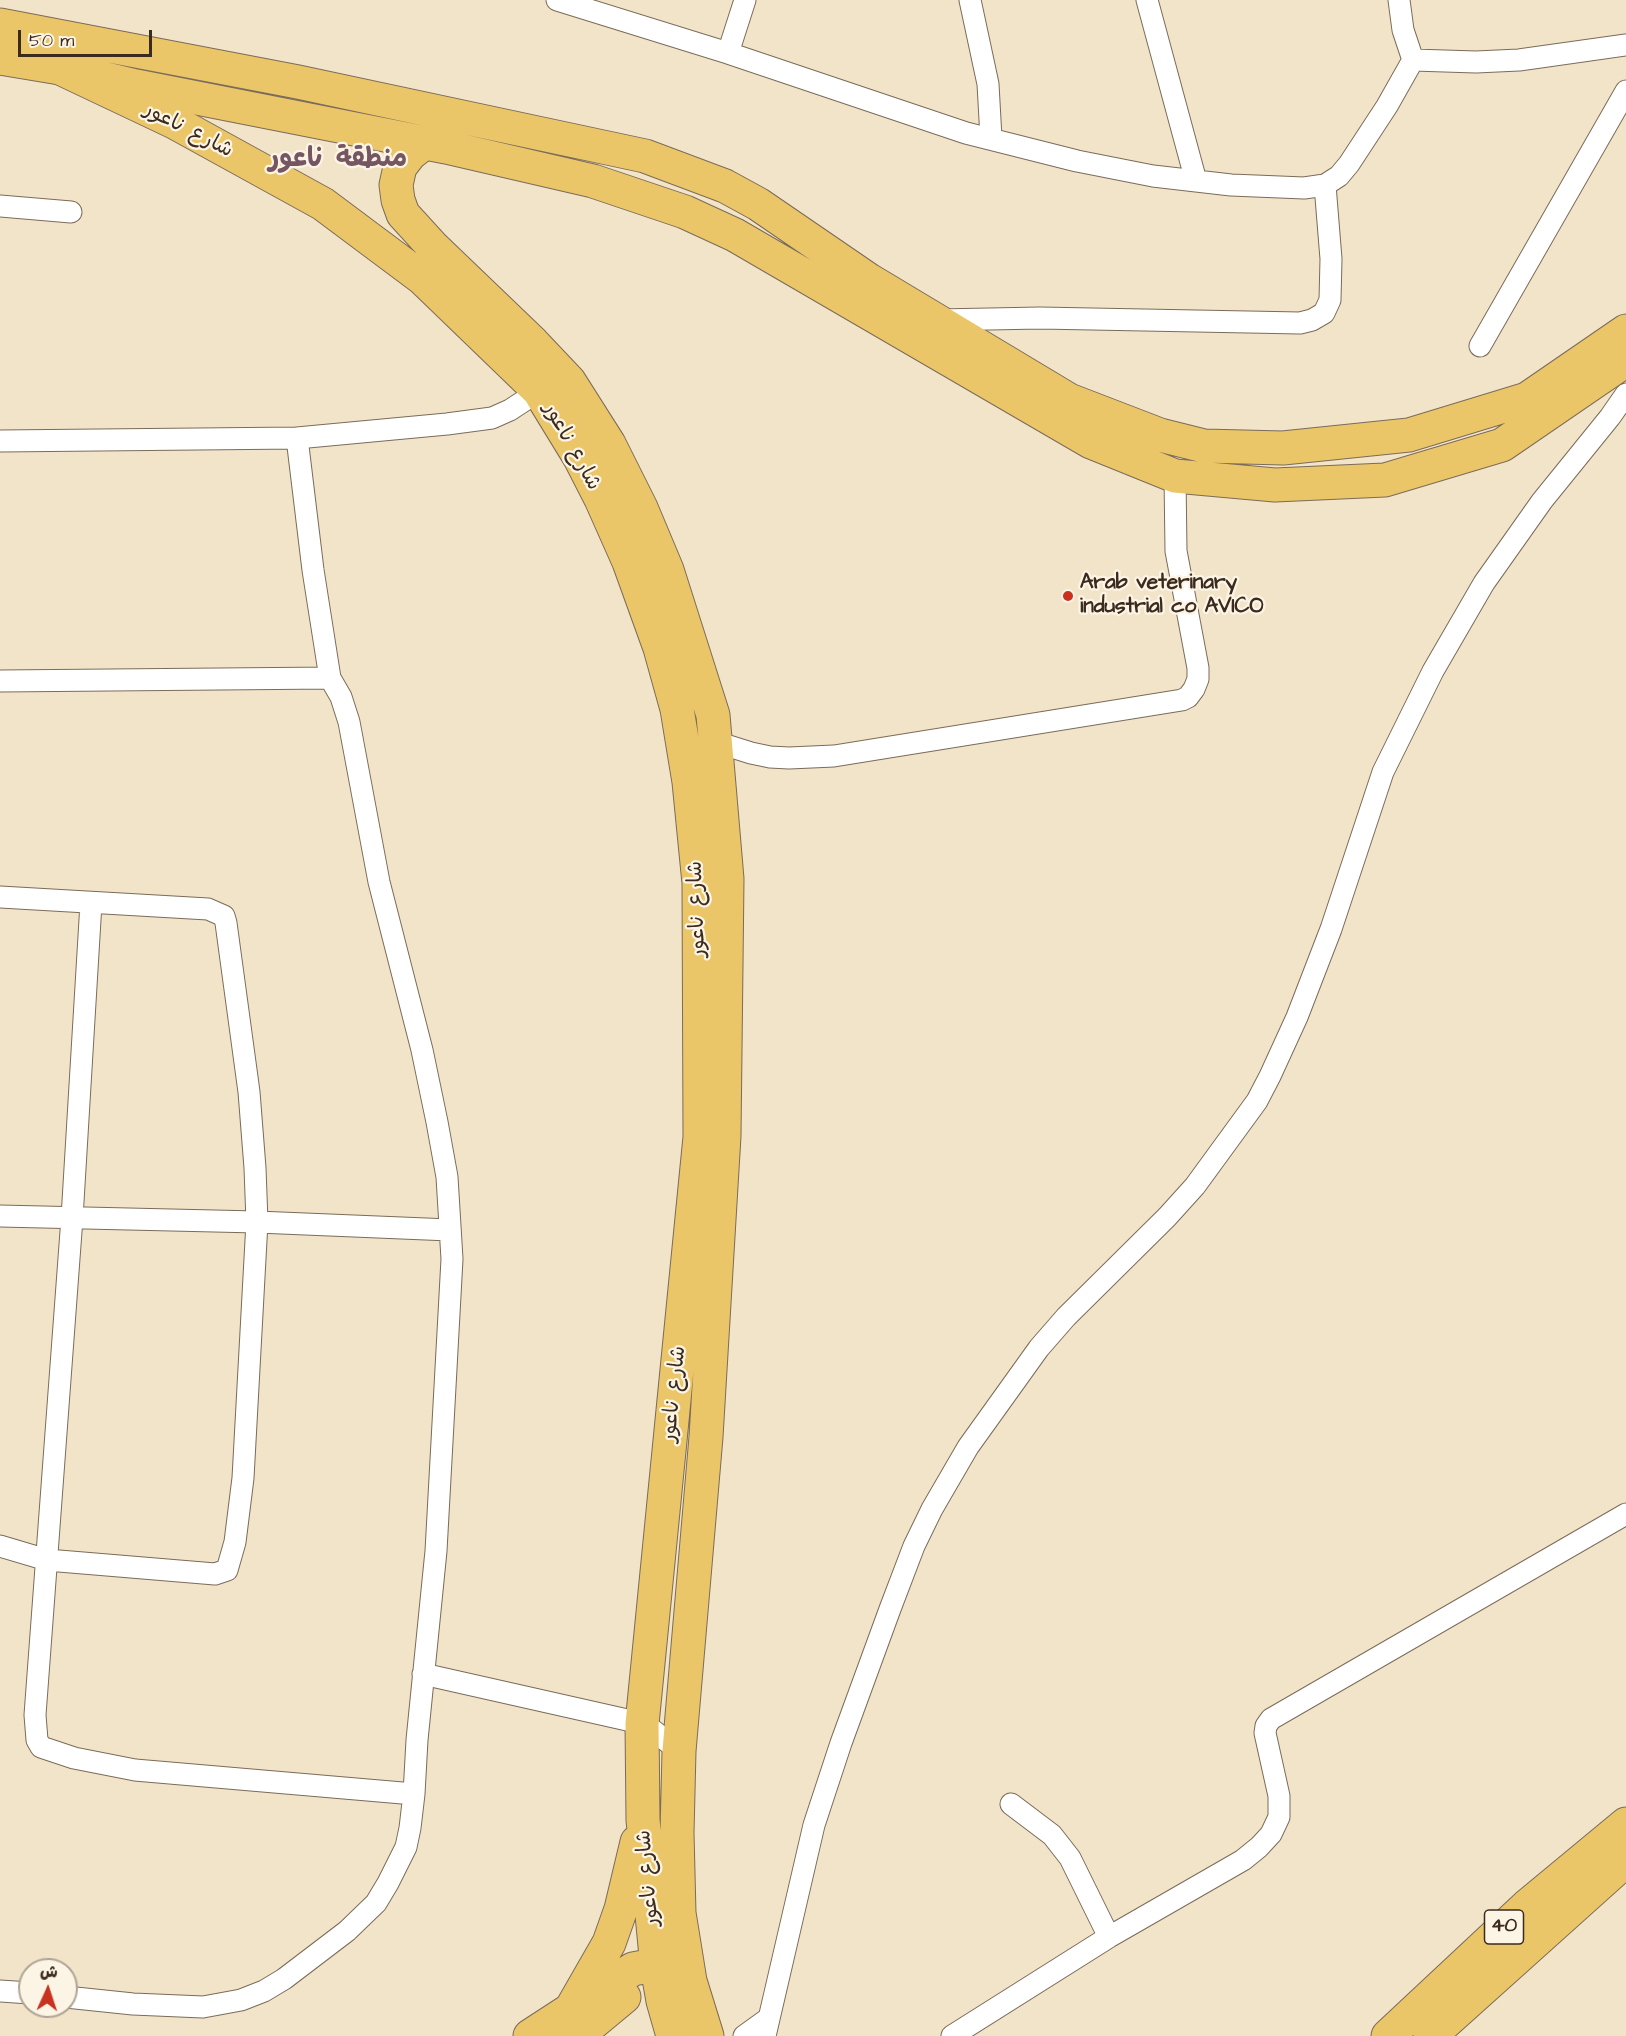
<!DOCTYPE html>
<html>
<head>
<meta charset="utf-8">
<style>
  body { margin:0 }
  #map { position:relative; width:1626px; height:2036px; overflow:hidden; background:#f2e4c8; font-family:"Architects Daughter","Playpen Sans Arabic",sans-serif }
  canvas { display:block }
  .north { position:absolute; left:18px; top:1958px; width:60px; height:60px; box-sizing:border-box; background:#fcf5e5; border:2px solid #afa495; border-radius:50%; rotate:3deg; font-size:16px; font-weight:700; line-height:24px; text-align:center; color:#3b2a1e }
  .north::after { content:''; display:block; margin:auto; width:21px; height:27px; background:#c8321e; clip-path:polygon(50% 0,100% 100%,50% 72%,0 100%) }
  .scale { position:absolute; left:18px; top:30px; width:134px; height:27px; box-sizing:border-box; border:3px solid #3b2a1e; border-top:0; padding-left:8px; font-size:18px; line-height:21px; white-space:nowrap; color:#3b2a1e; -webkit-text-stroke:4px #fcf5e5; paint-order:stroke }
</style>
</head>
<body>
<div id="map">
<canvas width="1626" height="2036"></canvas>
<div class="north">ش</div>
<div class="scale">50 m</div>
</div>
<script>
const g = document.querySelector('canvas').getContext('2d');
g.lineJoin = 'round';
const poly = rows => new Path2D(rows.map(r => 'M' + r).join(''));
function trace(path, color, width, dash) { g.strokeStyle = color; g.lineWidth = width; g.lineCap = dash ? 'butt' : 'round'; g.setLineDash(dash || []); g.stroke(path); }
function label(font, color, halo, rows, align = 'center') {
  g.font = font + ' "Architects Daughter","Playpen Sans Arabic",sans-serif'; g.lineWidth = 4.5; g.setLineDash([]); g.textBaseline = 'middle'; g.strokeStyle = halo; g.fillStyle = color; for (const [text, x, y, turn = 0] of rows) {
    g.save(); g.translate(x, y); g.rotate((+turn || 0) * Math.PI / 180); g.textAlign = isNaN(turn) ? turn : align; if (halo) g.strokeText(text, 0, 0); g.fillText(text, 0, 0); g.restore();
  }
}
const minor = poly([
  [557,0,728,53,966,133,1077,161,1153,176,1231,185,1304,188,1325,185,1339,176,1349,164,1387,106,1413,60,1403,30,1399,0],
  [970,0,988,84,991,138],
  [1147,0,1196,181],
  [728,53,745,0],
  [1413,60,1476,62,1519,60,1626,45],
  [0,206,71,212],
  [938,320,1040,318,1300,323,1312,320,1324,313,1330,300,1331,259,1325,185],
  [1480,346,1626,91],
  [297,438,313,570,330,678],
  [0,441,297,438,447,424,492,418,510,410,539,391],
  [0,681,330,678,341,697,349,722,379,882,422,1050,437,1122,447,1177,452,1259,436,1551,417,1740,414,1794,410,1828,406,1847,388,1883,376,1903,347,1931,284,1979,264,1991,241,2000,203,2007,133,2004,66,1997],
  [716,742,751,753,770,757,789,758,834,756,1182,700,1188,697,1194,689,1198,679,1198,668,1176,551,1175,476],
  [0,897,208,909,224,916,226,923,249,1092,255,1168,257,1222,243,1478,235,1542,227,1570,215,1574,47,1560,0,1546],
  [91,903,72,1218,35,1715,37,1740,41,1747,74,1758,135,1770,414,1794],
  [0,1216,257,1222,450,1230],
  [423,1674,645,1724,679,1751],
  [1011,1804,1052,1835,1070,1858,1109,1937],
  [0,1991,30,1993],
  [744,2036,769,2018],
  [765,2036,814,1825,841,1743,890,1609,914,1546,932,1509,968,1447,1039,1348,1066,1317,1167,1217,1195,1186,1257,1101,1270,1076,1297,1017,1331,929,1383,772,1433,671,1484,583,1542,501,1610,417,1626,394],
  [952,2036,1109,1937,1243,1860,1259,1847,1271,1834,1279,1817,1279,1796,1265,1733,1266,1726,1271,1719,1626,1514]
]);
const primary = poly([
  [0,25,298,82,645,156,725,186,758,204,869,280,1069,400,1160,435,1204,446,1283,448,1409,435,1527,399,1626,331],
  [0,58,60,68,136,86,446,147,593,181,685,212,735,235,1091,442,1175,476,1275,485,1385,480,1502,445,1626,360]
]);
const trunk = poly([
  [60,68,174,122,323,204,422,278,539,391,580,458,601,499,629,562,660,648,677,709,689,782,699,883,700,1137,642,1724,643,1820,657,1967,663,2001,673,2036],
  [424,143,410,154,400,167,396,185,398,200,403,214,434,248,533,343,569,381,609,444,641,508,667,570,713,715,727,879,724,1136,706,1437,679,1751,677,1833,679,1913,690,1981,707,2036],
  [570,2011,609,1943,621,1909,637,1842],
  [530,2036,633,1969,649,1966,677,1976],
  [577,2036,624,1997],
  [1388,2036,1527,1906,1626,1824],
  [1430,2036,1626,1860]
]);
trace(minor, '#7b6b5a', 23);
trace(primary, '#7b6b5a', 35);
trace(trunk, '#7b6b5a', 35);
trace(minor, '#fff', 21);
trace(primary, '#eac669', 33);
trace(trunk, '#eac669', 33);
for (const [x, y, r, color] of [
  [1068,596,6,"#c8321e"]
]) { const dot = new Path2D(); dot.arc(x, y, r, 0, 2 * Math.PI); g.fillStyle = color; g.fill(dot); trace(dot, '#fcf5e5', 2); }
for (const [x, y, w] of [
  [1504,1927,39]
]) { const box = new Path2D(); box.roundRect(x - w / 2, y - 17, w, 34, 4.5); g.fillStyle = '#fcf5e5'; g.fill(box); trace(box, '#3b2a1e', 1.5); }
label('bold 20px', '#3b2a1e', null, [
  ["40",1504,1927]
]);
label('21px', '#3b2a1e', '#fcf5e5', [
  ["شارع ناعور",188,131,27],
  ["شارع ناعور",571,447,61],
  ["شارع ناعور",698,909,-92],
  ["شارع ناعور",675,1394,-84],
  ["شارع ناعور",649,1878,-95]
]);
label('bold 21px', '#3b2a1e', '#fcf5e5', [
  ["Arab veterinary",1080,584],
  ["industrial co AVICO",1080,608]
], 'left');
label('bold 27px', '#755662', '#fcf5e5', [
  ["منطقة ناعور",338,160]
]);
</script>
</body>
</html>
